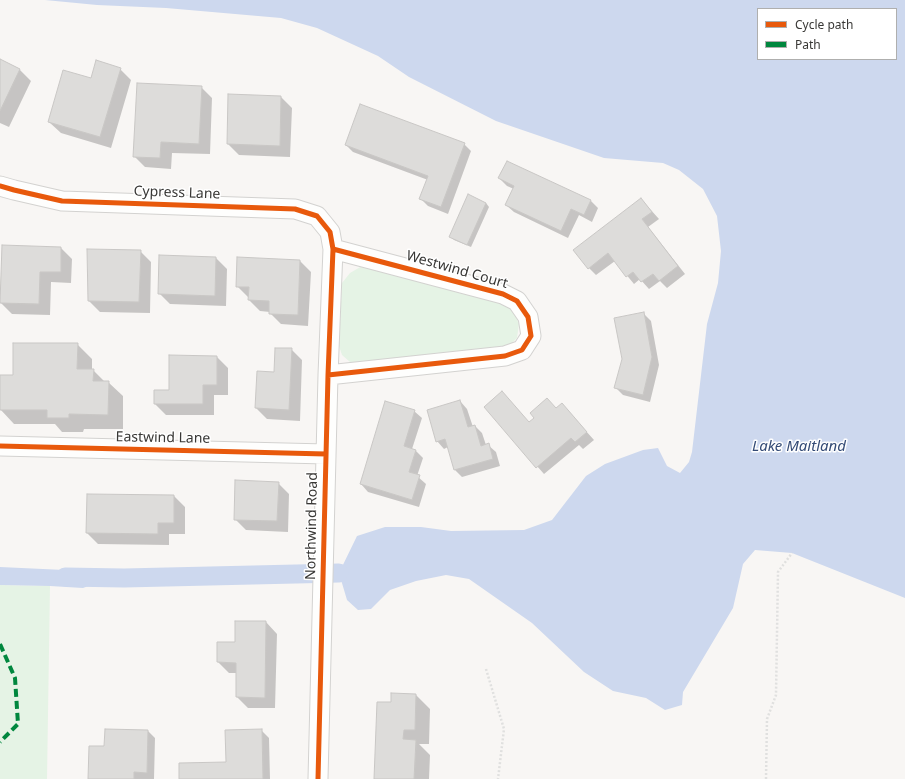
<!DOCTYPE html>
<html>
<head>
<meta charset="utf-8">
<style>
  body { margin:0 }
  #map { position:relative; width:905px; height:779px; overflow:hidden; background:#f8f6f4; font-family:"Noto Sans",sans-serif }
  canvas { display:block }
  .legend { position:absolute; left:757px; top:8px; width:140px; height:52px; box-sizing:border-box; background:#fff; border:1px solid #afafae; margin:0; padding:5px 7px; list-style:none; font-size:12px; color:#383735 }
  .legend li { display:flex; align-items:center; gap:8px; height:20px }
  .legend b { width:20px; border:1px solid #afafae }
</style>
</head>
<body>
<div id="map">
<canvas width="905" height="779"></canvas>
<ul class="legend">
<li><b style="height:5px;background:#e8590c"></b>Cycle path</li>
<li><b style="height:5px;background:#00873e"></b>Path</li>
</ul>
</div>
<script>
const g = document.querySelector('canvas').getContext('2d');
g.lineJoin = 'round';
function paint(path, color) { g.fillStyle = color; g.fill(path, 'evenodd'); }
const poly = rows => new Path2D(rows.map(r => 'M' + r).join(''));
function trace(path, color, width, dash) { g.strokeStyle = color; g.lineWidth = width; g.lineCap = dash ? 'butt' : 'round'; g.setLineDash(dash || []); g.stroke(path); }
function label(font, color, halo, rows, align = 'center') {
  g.font = font + ' "Noto Sans",sans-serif'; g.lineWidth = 3; g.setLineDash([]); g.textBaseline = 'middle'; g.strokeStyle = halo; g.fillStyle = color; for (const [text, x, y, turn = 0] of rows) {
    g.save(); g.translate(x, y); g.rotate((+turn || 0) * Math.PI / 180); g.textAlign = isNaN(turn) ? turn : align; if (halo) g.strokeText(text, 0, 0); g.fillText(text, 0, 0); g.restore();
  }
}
paint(poly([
  [362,266,502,303,513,310,519,324,517,338,509,346,455,353,359,363,350,362,342,355,339,346,342,283,350,273],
  [0,585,50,586,47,779,0,779]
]), '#e5f3e5');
paint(poly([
  [45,0,905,0,905,598,792,553,755,550,743,564,733,608,683,692,682,705,665,710,646,698,613,691,584,672,532,623,469,579,446,575,416,581,390,590,371,609,358,610,347,600,339,573,357,536,385,527,421,527,451,531,524,530,552,520,586,476,605,464,643,450,658,448,667,466,680,473,689,462,692,452,707,324,718,283,721,251,717,216,703,189,679,170,663,163,604,158,496,121,409,77,378,56,317,28,281,18,166,8,97,5],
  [758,9,896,9,896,59,758,59],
  [0,567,86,571,89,574,92,581,91,585,83,588,50,586,0,585]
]), '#cdd8ee');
paint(poly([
  [0,60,20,70,31,81,9,127,0,123],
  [120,69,131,80,111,148,61,133,49,122,91,79],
  [201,87,212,98,210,154,172,153,171,169,145,167,134,156],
  [229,95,281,97,292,108,290,157,239,155,228,144],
  [464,144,471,151,448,214,428,206,421,199,428,180,353,152,346,145],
  [507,162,591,201,598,208,592,222,579,215,568,238,514,212,506,205,514,189,507,186,499,178],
  [641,199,659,219,648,227,685,274,667,288,660,281,649,289,640,279,634,284,615,261,596,275,589,268],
  [486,203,489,207,471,247,454,240,450,236],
  [61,248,72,259,71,283,51,282,50,315,12,314,1,303],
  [140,251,151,262,150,313,100,312,89,301],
  [216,258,227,269,226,306,170,304,159,293],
  [300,261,311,272,308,326,281,324,270,313,270,312,260,311,249,300,249,298,237,286],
  [643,313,651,321,659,365,650,402,623,395,615,387],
  [77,344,92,359,92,370,93,370,105,382,108,382,123,396,123,429,84,429,83,432,62,432,55,424,14,424,0,409,14,376],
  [291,349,302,360,300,421,267,419,256,408,275,373],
  [217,357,228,368,228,395,214,395,214,415,166,415,155,404,170,391],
  [460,401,467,409,473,427,475,426,482,433,486,445,488,445,496,452,500,466,462,477,455,470,448,447,444,449,437,441],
  [485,407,530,423,536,418,557,409,569,412,594,440,583,449,579,445,544,474],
  [414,411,422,418,412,449,415,450,423,458,417,476,426,484,419,507,368,492,361,484],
  [278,483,289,494,288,532,246,530,235,519],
  [174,496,185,507,185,534,169,534,169,545,98,544,87,533],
  [266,622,277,634,275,708,248,708,237,697,237,673,229,673,218,662,235,643],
  [416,695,430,709,429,744,419,744,430,755,429,779,375,779,392,703],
  [261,730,269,738,270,779,180,779,227,763],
  [148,731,155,738,154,779,89,779,105,747]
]), '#0003');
trace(poly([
  [65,577,124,578,339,573]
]), '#cdd8ee', 19);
const building = poly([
  [0,59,20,69,0,111,0,59],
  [96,60,121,68,100,137,48,122,63,70,91,78,96,60],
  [137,83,202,86,199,144,161,142,160,158,133,157,137,83],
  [228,94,281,96,280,146,227,144,228,94],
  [360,104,465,143,441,207,419,199,428,176,345,145,360,104],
  [507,161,591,200,584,215,571,209,561,231,505,205,514,186,498,178,507,161],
  [468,194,486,203,467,245,449,237,468,194],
  [641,198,652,212,642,219,678,266,659,281,653,274,641,282,633,272,626,277,608,253,588,269,573,250,641,198],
  [2,245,61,247,61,272,40,272,39,304,0,303,2,245],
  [87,249,141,250,139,302,88,301,87,249],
  [159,255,216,257,215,296,158,294,159,255],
  [237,257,300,260,298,315,269,314,269,301,248,300,249,287,236,287,237,257],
  [644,312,652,357,643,395,614,388,622,359,614,318,644,312],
  [13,343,78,343,77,369,94,369,93,381,109,381,108,415,69,414,69,418,47,418,47,410,0,410,0,375,13,375,13,343],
  [275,348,292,348,289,410,255,408,257,371,274,372,275,348],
  [169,355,217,356,217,385,203,385,203,404,154,404,154,390,169,390,169,355],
  [502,391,529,422,534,418,530,413,547,398,556,408,562,403,587,432,575,442,571,438,536,468,484,407,502,391],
  [460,400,468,427,475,425,481,446,489,443,493,459,454,470,445,439,436,442,427,410,460,400],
  [385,401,415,410,404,446,416,450,409,472,420,475,412,500,360,484,385,401],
  [235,480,279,482,277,521,234,520,235,480],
  [87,494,174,495,174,523,158,523,158,534,86,533,87,494],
  [235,621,266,621,265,698,236,697,236,663,217,662,217,642,235,642,235,621],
  [391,693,416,694,415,730,404,730,403,739,416,740,414,779,374,779,377,702,391,702,391,693],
  [105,729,148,730,147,773,134,772,134,779,88,779,89,746,104,746,105,729],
  [262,729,263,779,179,779,179,763,226,762,225,730,262,729]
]);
paint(building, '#dddcda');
trace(building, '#c9c7c5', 1);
const minor = poly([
  [0,186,14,190,62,201,295,209,317,216,330,232,333,249,328,375,318,779],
  [328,375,505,356,522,350,531,336,528,317,517,301,503,294,333,249],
  [0,446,326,454]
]);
trace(minor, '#d3d2d0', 21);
trace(poly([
  [486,669,504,729,498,779],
  [766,779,767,719,776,695,778,572,792,553]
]), '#e0e0df', 2.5, [2, 2]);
trace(minor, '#fefefd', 19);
trace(poly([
  [0,644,15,678,18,724,0,742]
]), '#00873e', 4, [8, 4]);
trace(poly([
  [0,186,14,190,62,201,295,209,317,216,330,232,333,249,328,375,318,779],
  [328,375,505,356,522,350,531,336,528,317,517,301,503,294,333,249],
  [0,446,326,454]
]), '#e8590c', 5);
label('14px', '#383735', '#fff', [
  ["Cypress Lane",177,193,2],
  ["Westwind Court",457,270,16],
  ["Eastwind Lane",163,438,1],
  ["Northwind Road",312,526,-89]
]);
label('italic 15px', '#344b76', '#fff', [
  ["Lake Maitland",799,447]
]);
</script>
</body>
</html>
